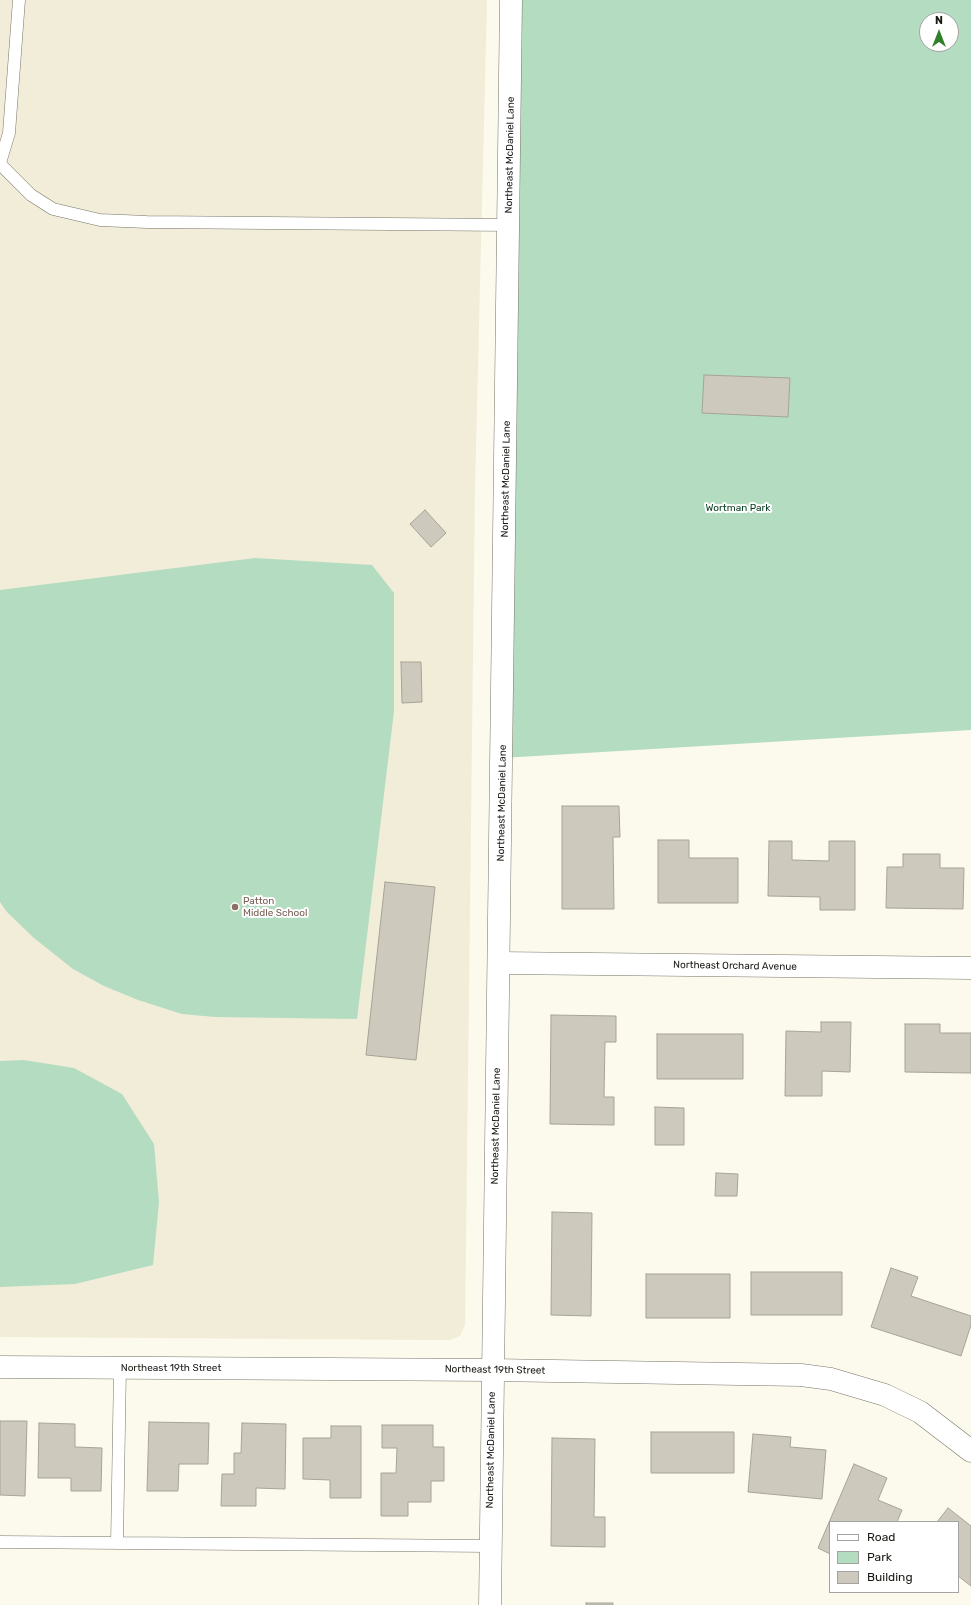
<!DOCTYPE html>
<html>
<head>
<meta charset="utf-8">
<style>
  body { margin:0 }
  #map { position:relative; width:971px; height:1605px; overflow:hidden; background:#fcfaec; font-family:Rubik,sans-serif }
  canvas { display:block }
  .legend { position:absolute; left:829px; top:1521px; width:130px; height:72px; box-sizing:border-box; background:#fff; border:1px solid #a3a3a1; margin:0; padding:5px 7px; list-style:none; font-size:12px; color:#191813 }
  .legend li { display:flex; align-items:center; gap:8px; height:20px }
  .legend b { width:20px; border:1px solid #a3a3a1 }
  .north { position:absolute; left:919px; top:12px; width:40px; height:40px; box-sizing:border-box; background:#fff; border:1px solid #a3a3a1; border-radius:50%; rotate:0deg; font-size:11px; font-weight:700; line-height:16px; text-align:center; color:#191813 }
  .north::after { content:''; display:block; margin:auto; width:14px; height:18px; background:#307f29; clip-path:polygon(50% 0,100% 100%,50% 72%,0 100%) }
</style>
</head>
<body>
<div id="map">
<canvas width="971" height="1605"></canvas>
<ul class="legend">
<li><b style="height:5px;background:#fff"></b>Road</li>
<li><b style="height:11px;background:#b4dcc1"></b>Park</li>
<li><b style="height:11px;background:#cdcabd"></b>Building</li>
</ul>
<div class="north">N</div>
</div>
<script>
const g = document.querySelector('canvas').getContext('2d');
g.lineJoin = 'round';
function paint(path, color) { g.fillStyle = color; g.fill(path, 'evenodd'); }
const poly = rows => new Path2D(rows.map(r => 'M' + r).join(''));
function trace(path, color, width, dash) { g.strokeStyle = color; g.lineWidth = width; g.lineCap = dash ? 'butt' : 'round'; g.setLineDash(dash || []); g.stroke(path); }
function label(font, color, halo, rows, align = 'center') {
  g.font = font + ' Rubik,sans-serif'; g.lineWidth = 4; g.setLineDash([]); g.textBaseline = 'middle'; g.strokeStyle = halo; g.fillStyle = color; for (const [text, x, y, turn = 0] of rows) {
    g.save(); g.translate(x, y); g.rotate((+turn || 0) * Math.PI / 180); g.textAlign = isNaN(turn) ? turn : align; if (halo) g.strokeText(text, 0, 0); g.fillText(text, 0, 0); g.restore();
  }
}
paint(poly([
  [0,0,487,0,475,489,465,1325,460,1336,450,1340,0,1337]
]), '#f1edd8');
paint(poly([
  [511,0,971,0,971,730,502,758],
  [927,20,951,20,951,44,927,44],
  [255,558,372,565,394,593,394,711,357,1019,215,1017,182,1014,138,1000,104,986,73,969,34,938,7,912,0,902,0,590],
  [24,1060,74,1068,122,1094,154,1144,159,1202,153,1265,75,1284,0,1287,0,1061]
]), '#b4dcc1');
const building = poly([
  [704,375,790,378,788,417,702,413,704,375],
  [425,510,446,533,431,547,410,524,425,510],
  [401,662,421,662,422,702,402,703,401,662],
  [562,806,619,806,620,837,613,837,614,909,562,909,562,806],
  [658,840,689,840,689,858,738,858,738,903,658,903,658,840],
  [769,841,792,841,792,860,829,861,829,841,855,841,855,910,820,910,820,897,768,896,769,841],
  [903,854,940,854,940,868,964,868,963,909,886,908,887,867,903,867,903,854],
  [385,882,435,887,416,1060,366,1055,385,882],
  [551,1015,616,1016,616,1042,605,1042,604,1097,614,1097,614,1125,550,1124,551,1015],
  [821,1022,851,1022,850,1072,822,1071,822,1096,785,1096,786,1031,821,1032,821,1022],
  [905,1024,940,1024,940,1033,971,1033,971,1073,905,1072,905,1024],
  [657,1034,743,1034,743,1079,657,1079,657,1034],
  [655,1107,684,1108,684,1145,655,1145,655,1107],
  [716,1173,738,1174,737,1196,715,1196,716,1173],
  [552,1212,592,1213,591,1316,551,1315,552,1212],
  [891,1268,918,1277,911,1296,971,1316,971,1325,961,1356,871,1327,891,1268],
  [751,1272,842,1272,842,1315,751,1315,751,1272],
  [646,1274,730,1274,730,1318,646,1318,646,1274],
  [0,1421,27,1421,25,1496,0,1495,0,1421],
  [149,1422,209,1423,208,1464,179,1464,178,1491,147,1491,149,1422],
  [39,1423,75,1424,75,1447,102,1448,101,1491,71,1491,71,1478,38,1478,39,1423],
  [242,1423,286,1424,285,1489,256,1488,256,1506,221,1506,222,1474,234,1474,234,1453,241,1453,242,1423],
  [382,1425,433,1425,433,1447,444,1447,444,1481,431,1481,431,1502,408,1502,408,1516,381,1516,381,1473,396,1473,397,1448,382,1448,382,1425],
  [331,1426,361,1426,361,1498,330,1498,330,1480,303,1479,303,1438,331,1438,331,1426],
  [651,1432,734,1432,734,1473,651,1473,651,1432],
  [753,1434,791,1437,790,1447,826,1450,822,1499,748,1492,753,1434],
  [552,1438,595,1439,594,1517,605,1517,605,1547,551,1546,552,1438],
  [854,1464,887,1478,878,1500,902,1510,897,1522,830,1522,830,1554,818,1548,854,1464],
  [948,1508,971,1526,971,1586,958,1576,958,1522,937,1522,948,1508],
  [586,1603,613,1603,613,1605,586,1605,586,1603]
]);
paint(building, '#cdcabd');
trace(building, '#a6a497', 1);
const service = poly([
  [0,163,9,133,19,0],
  [0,164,31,195,53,209,100,220,147,222,509,225],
  [0,1542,490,1546],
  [117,1543,120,1368]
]);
const minor = poly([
  [499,963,971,968]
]);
const tertiary = poly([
  [0,1367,492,1370,801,1375,831,1379,885,1395,920,1412,971,1451],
  [490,1605,511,0]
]);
trace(service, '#777569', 13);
trace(minor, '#777569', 23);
trace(tertiary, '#777569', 23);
trace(service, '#fff', 12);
trace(minor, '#fff', 22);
trace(tertiary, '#fff', 22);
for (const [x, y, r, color] of [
  [235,907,4,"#8d6e63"]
]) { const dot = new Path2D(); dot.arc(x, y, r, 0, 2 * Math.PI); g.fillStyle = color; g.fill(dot); trace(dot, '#fff', 1.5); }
label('10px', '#191813', '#fff', [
  ["Northeast McDaniel Lane",510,155,-89],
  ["Northeast McDaniel Lane",506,479,-89],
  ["Northeast McDaniel Lane",502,803,-89],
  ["Northeast Orchard Avenue",735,966,1],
  ["Northeast McDaniel Lane",496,1126,-89],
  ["Northeast 19th Street",171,1368],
  ["Northeast 19th Street",495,1370,1],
  ["Northeast McDaniel Lane",491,1450,-89]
]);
label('10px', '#003a1d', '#fff', [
  ["Wortman Park",738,508]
]);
label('10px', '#785e54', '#fff', [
  ["Patton",243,901],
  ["Middle School",243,913]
], 'left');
</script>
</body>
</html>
